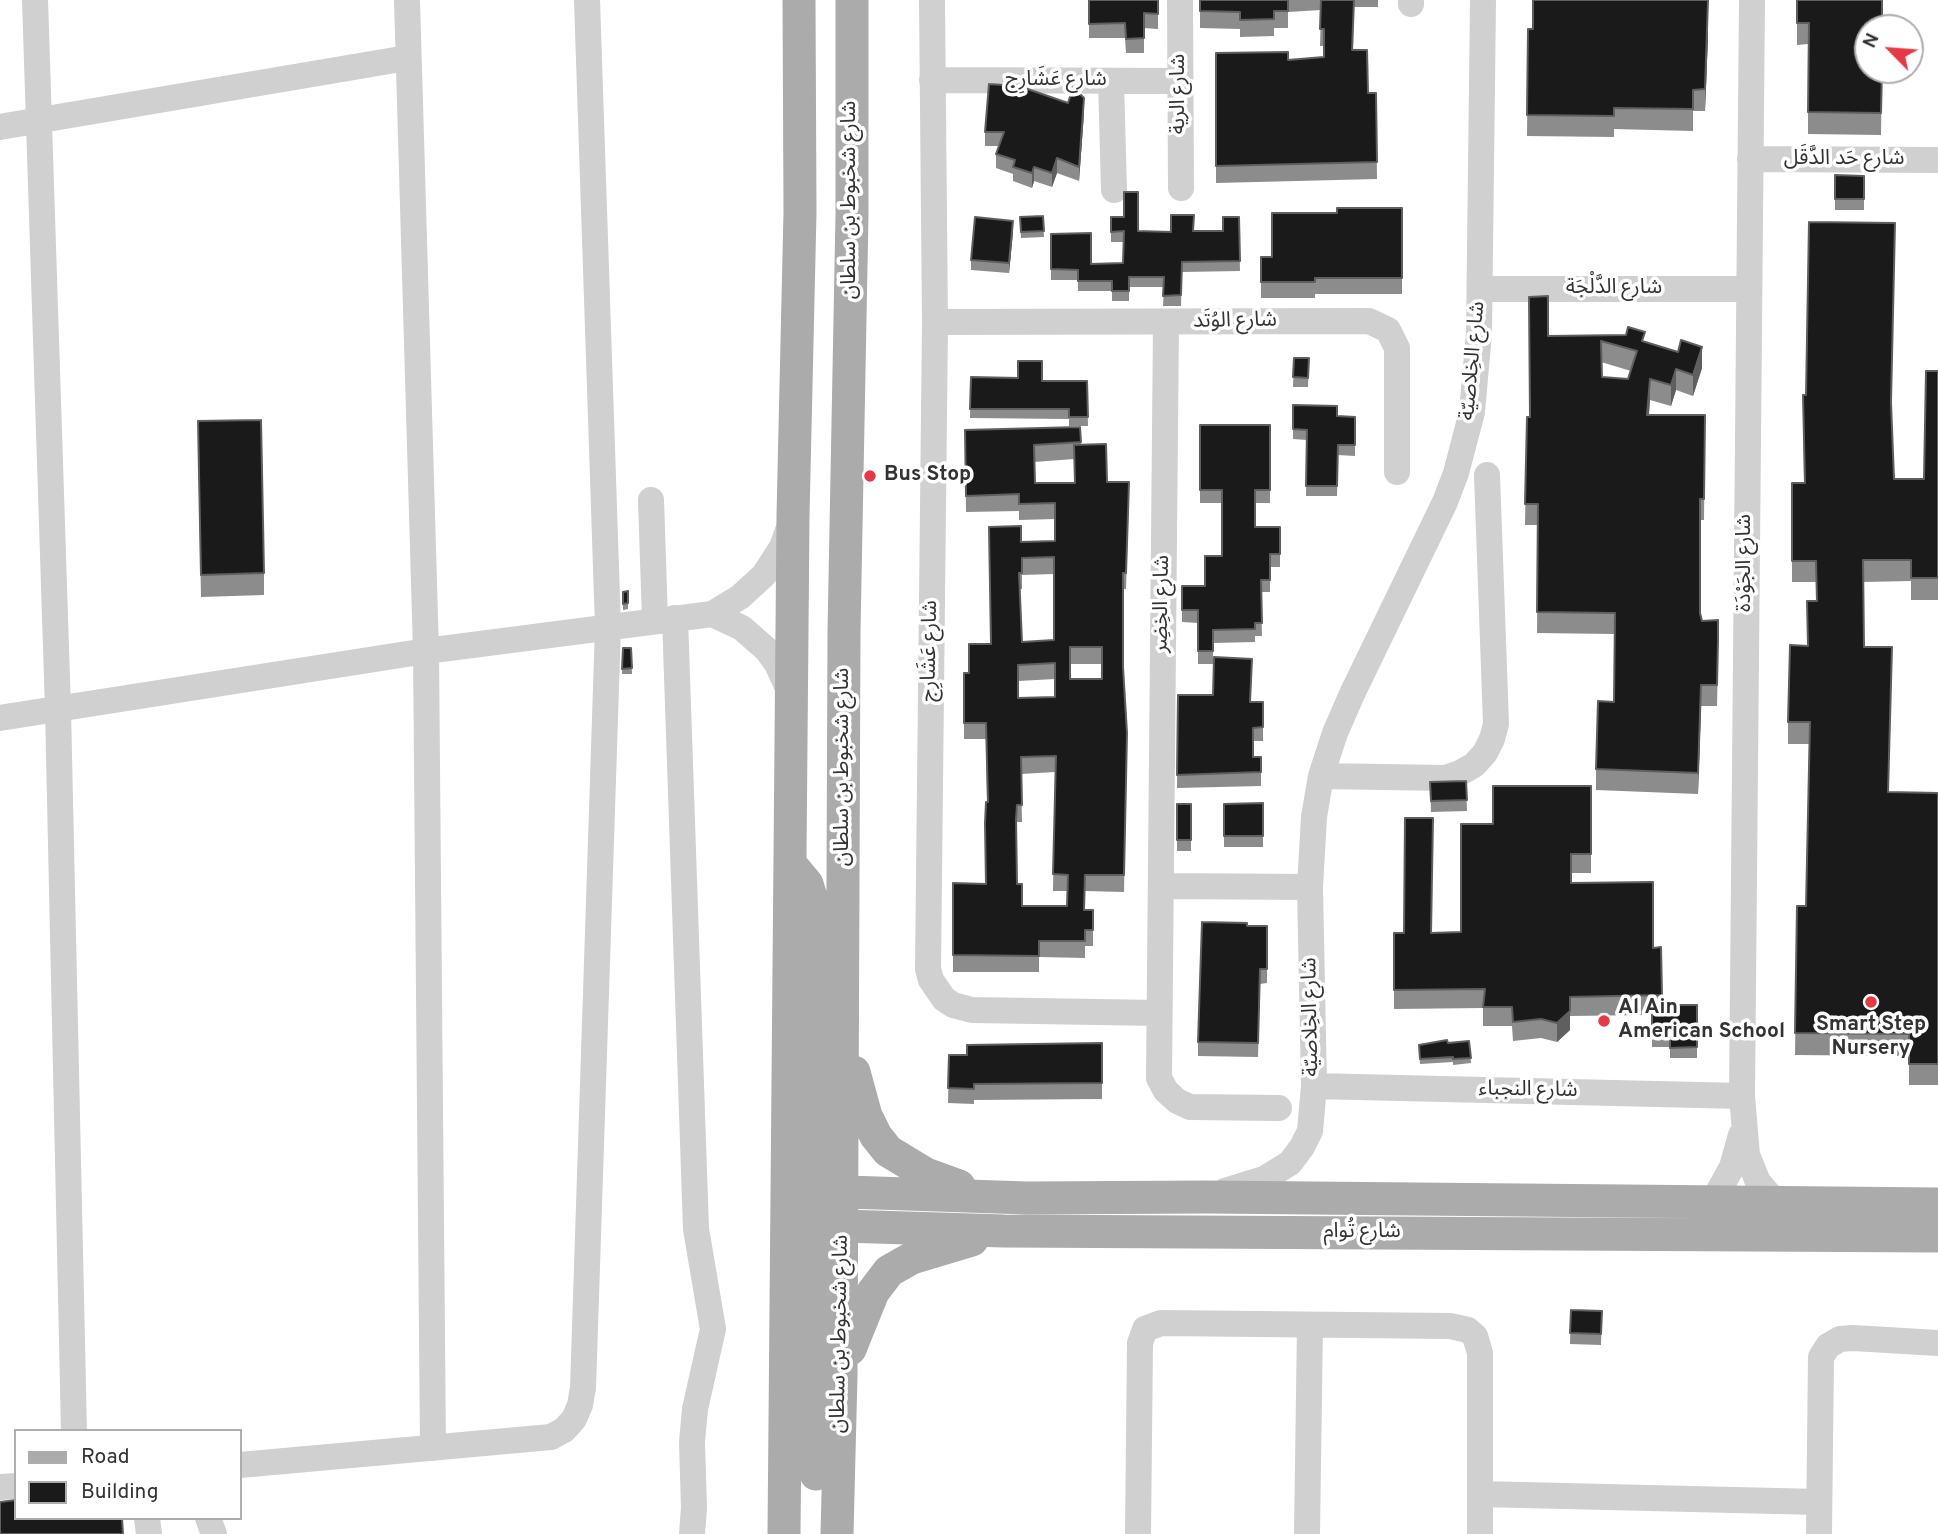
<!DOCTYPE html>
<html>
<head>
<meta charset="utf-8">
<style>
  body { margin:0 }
  #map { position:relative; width:1938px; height:1534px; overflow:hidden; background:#fff; font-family:Overpass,sans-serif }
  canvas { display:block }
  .legend { position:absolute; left:14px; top:1429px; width:228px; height:91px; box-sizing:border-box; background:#fff; border:2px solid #adadad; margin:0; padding:9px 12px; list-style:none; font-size:21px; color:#333 }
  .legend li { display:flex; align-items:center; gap:14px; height:35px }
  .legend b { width:35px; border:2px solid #adadad }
  .north { position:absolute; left:1854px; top:14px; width:70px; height:70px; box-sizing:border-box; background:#fff; border:2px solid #adadad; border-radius:50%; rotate:295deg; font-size:19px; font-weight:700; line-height:28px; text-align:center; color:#333 }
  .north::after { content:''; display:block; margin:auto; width:24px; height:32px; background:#e63946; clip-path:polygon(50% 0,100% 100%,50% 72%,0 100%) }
</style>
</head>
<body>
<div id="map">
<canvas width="1938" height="1534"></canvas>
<ul class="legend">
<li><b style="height:9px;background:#ababab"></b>Road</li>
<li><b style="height:19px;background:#1a1a1a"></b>Building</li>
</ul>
<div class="north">N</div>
</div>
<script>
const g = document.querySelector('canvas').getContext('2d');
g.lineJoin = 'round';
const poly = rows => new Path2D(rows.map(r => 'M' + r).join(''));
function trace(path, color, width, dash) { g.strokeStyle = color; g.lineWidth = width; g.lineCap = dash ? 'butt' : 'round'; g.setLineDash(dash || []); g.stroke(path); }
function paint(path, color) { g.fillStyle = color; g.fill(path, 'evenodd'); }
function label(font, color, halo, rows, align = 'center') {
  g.font = font + ' Overpass,"Noto Sans Arabic",sans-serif'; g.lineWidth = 7; g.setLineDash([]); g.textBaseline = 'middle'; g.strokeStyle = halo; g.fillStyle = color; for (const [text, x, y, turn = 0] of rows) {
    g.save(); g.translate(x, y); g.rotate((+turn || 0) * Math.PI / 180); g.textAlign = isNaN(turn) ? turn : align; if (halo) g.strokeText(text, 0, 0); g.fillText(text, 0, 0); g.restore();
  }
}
trace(poly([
  [35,0,58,709,74,1431],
  [407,0,426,651,433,1448],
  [932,0,935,322,928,969,931,980,944,999,953,1005,972,1010,1159,1013],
  [1180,0,1181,188],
  [1411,0,1411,4],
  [1752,0,1742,1096,1747,1155,1758,1182,1777,1204],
  [932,80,1180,81],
  [1111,81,1114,190],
  [0,127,407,58],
  [1750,159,1938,160],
  [1480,289,1748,289],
  [935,322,1369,321,1388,330,1397,348,1397,472],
  [1166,323,1159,1078,1166,1091,1177,1101,1190,1107,1279,1108],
  [651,500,655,620],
  [712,614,742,628,767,650,777,664,791,695],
  [675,618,696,1229,713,1329,695,1409,692,1442,694,1508,692,1534],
  [0,718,426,651,712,614,740,597,764,575,782,547,790,525],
  [1321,776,1445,778,1460,773,1474,765,1485,753,1492,739,1496,724,1487,475],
  [1161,886,1310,887],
  [1314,1086,1742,1096],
  [1225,1191,1264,1179,1290,1163,1302,1147,1310,1131,1314,1086,1310,887,1314,817,1321,776,1335,733,1352,694,1445,502,1456,473,1472,412,1479,333,1483,0],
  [1712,1203,1732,1167,1741,1135],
  [240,1465,551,1437,564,1430,574,1419,580,1405,583,1388,608,627,587,0],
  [0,1487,16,1486],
  [1480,1494,1819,1502],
  [147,1518,149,1534],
  [208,1518,214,1534],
  [1138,1534,1140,1343,1145,1329,1161,1323,1450,1326,1468,1330,1475,1336,1480,1353,1480,1534],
  [1307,1534,1310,1325],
  [1819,1534,1821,1357,1828,1346,1840,1339,1853,1338,1938,1343]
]), '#d0d0d0', 26);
trace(poly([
  [792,866,807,884,814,907,817,930,813,1191,822,1210],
  [854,1072,866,1116,876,1136,888,1151,926,1174,959,1186],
  [787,1190,1027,1198,1207,1197,1938,1204],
  [811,1207,815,1213,816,1226,816,1474],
  [787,1226,843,1226,1004,1231,1938,1236],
  [850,1349,873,1292,889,1271,912,1258,972,1240],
  [784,1534,793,516,800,212,799,0],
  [837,1534,841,1375,844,632,852,214,852,0]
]), '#ababab', 33);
paint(poly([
  [1089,0,1158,0,1158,29,1144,28,1144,53,1126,53,1125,38,1089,38],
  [1200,0,1378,0,1378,7,1354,7,1353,50,1368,93,1376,93,1377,179,1216,183,1216,53,1288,60,1324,57,1324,46,1320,46,1321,10,1288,12,1288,28,1274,28,1274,36,1240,37,1240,29,1200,28],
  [1797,0,1882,70,1881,135,1808,134,1808,44,1797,45],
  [1528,29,1708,37,1705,111,1693,111,1693,131,1614,129,1614,137,1527,136],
  [1084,113,1079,181,1057,173,1052,187,1034,181,1032,188,1013,181,1013,174,996,168,996,154,999,146,985,146,985,132],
  [1835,175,1864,176,1864,210,1835,210],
  [1402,208,1402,294,1315,294,1315,298,1261,298,1261,257,1272,257,1337,213],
  [1043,216,1044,237,1021,238,1020,217],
  [1111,217,1138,231,1223,231,1239,217,1240,271,1182,272,1181,306,1163,306,1164,287,1129,287,1129,301,1112,301,1112,291,1078,291,1078,280,1051,280,1051,234,1091,264,1123,263,1124,242,1111,242],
  [1013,232,1009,273,971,270,971,260],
  [1548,336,1645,342,1702,368,1693,396,1676,390,1671,406,1650,400,1649,415,1705,415,1704,520,1700,520,1700,613,1702,621,1718,661,1717,706,1701,706,1698,794,1596,790,1596,769,1614,702,1614,634,1537,633,1538,525,1525,525,1527,417,1530,417],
  [1601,362,1631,371,1628,379,1602,377],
  [1294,358,1309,358,1308,387,1293,387],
  [1938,371,1938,600,1911,600,1911,581,1863,582,1864,647,1889,792,1938,793,1938,1085,1909,1085,1909,1056,1795,1055,1797,906,1806,906,1809,744,1788,744,1788,722,1807,646,1816,601,1816,582,1792,582,1792,483,1804,483,1803,395,1891,409,1894,479,1924,479],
  [971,377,1042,381,1087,381,1088,426,1069,426,1069,419,970,418],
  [1293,405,1337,416,1355,417,1355,456,1338,455,1337,496,1306,496,1307,440,1293,439],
  [1200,425,1270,425,1270,503,1255,503,1255,527,1280,527,1280,567,1270,567,1270,592,1261,592,1262,636,1255,636,1255,642,1213,643,1213,664,1198,664,1198,623,1182,622,1182,586,1205,586,1222,556,1222,503,1200,503],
  [965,430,1081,442,1081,445,1107,482,1129,498,1126,589,1123,589,1123,667,1127,733,1124,892,1085,891,1084,910,1093,926,1093,946,1085,946,1085,958,1039,957,1039,972,953,972,953,883,985,884,987,802,986,739,964,739,964,673,969,673,990,644,1021,542,1055,541,1055,519,1019,520,1019,511,966,512],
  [1074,459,1074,483,1035,483,1034,462],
  [1054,574,1054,640,1022,642,1020,589,1022,589,1022,575],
  [1070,664,1102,664,1102,679,1070,679],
  [1055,679,1055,697,1018,698,1018,681],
  [1055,772,1053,891,1067,891,1067,906,1022,906,1017,884,1016,833,1017,822,1022,822,1021,774],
  [198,443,264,573,264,595,201,597],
  [628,591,628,609,623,610,623,592],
  [623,648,631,648,632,674,622,674],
  [1252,672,1250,702,1263,727,1263,741,1253,741,1253,757,1261,757,1261,786,1177,788,1178,695,1213,695],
  [1466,781,1467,811,1431,812,1430,782],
  [1591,786,1591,873,1571,873,1571,883,1653,948,1661,947,1662,1005,1697,1005,1697,1058,1670,1058,1670,1047,1652,1047,1652,1015,1570,1016,1570,1030,1557,1042,1541,1038,1513,1041,1512,1026,1483,1026,1483,1008,1394,1009,1394,933,1461,932,1493,824],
  [1263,803,1263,847,1224,847,1224,804],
  [1177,804,1191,804,1191,851,1177,851],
  [1247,926,1267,926,1267,983,1260,984,1258,1057,1198,1056,1198,1042],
  [1469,1041,1471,1063,1453,1065,1453,1062,1420,1064,1419,1045],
  [1102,1043,1102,1099,974,1100,974,1104,948,1103,949,1055,967,1055],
  [1571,1310,1602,1311,1601,1345,1570,1344]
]), '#8c8c8c');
paint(poly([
  [1708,0,1708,37,1705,111,1705,89],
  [1084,98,1084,113,1079,181,1079,167],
  [1057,158,1057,173,1052,187,1052,173],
  [1034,167,1034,181,1032,188,1032,173],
  [1013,221,1013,232,1009,273,1009,263],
  [1702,347,1702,368,1693,396,1693,375],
  [1676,369,1676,390,1671,406,1671,385],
  [1650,379,1650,400,1647,436,1647,415],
  [1701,685,1701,706,1698,794,1698,773],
  [1570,1011,1570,1030,1557,1042,1557,1023]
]), '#5f5f5f');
const building = poly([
  [1089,0,1158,0,1158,14,1144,13,1144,38,1126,39,1125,23,1089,24,1089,0],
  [1200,0,1288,0,1288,11,1274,11,1274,19,1240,20,1240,12,1200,11,1200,0],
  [1321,0,1354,0,1352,50,1367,50,1368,93,1376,93,1377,162,1216,166,1216,53,1288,52,1288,60,1324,57,1324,29,1320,29,1321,0],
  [1533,0,1708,0,1705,89,1693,90,1693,109,1614,108,1614,116,1527,115,1528,29,1533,29,1533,0],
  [1797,0,1882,0,1882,28,1868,28,1868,70,1882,70,1881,113,1808,112,1809,23,1797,23,1797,0],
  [989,84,1019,86,1068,103,1073,87,1084,98,1079,167,1057,158,1052,173,1034,167,1032,173,1013,167,1015,160,996,154,1004,132,985,132,989,84],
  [1835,175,1864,176,1864,199,1835,199,1835,175],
  [1124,192,1138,192,1138,231,1171,232,1171,215,1194,215,1193,231,1223,231,1223,217,1239,217,1240,261,1182,262,1181,295,1163,296,1164,277,1129,277,1129,291,1112,291,1112,281,1078,281,1078,270,1051,269,1051,234,1091,233,1091,264,1123,263,1124,231,1111,232,1111,217,1124,217,1124,192],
  [1337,208,1402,208,1402,278,1315,278,1315,282,1261,282,1261,257,1272,257,1272,213,1337,213,1337,208],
  [1043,216,1044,231,1021,232,1020,217,1043,216],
  [975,217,1013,221,1009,263,971,260,975,217],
  [1809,222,1895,223,1891,402,1894,479,1924,479,1926,371,1938,371,1938,578,1911,578,1911,560,1863,560,1864,647,1892,647,1888,792,1938,793,1938,1064,1909,1064,1909,1034,1795,1033,1797,906,1806,906,1810,722,1788,722,1790,645,1808,646,1807,601,1817,601,1816,561,1792,561,1792,483,1805,483,1803,395,1806,395,1809,222],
  [1548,296,1548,336,1626,335,1628,327,1645,332,1642,341,1678,352,1681,340,1702,347,1693,375,1676,369,1671,385,1650,379,1647,415,1705,415,1704,499,1700,499,1700,613,1702,621,1718,620,1718,640,1717,685,1701,685,1698,773,1596,769,1598,701,1614,702,1615,613,1537,612,1538,504,1525,504,1527,417,1530,417,1529,297,1548,296],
  [1601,341,1637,351,1628,379,1602,377,1601,341],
  [1294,358,1309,358,1308,378,1293,377,1294,358],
  [1018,361,1042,361,1042,381,1087,381,1088,417,1069,417,1069,409,970,409,971,377,1018,378,1018,361],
  [1293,405,1337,406,1337,416,1355,417,1355,445,1338,445,1337,486,1306,486,1307,430,1293,429,1293,405],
  [261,420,264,573,201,575,198,421,261,420],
  [1200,425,1270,425,1270,490,1255,490,1255,527,1280,527,1280,554,1270,554,1270,580,1261,580,1262,623,1255,623,1255,629,1213,630,1213,651,1198,651,1198,610,1182,610,1182,586,1205,586,1205,556,1222,556,1222,490,1200,490,1200,425],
  [1080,427,1081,442,1034,445,1035,483,1075,483,1074,445,1106,444,1107,482,1129,482,1126,573,1123,573,1123,667,1127,733,1124,875,1085,875,1084,910,1093,910,1093,930,1085,930,1085,941,1039,941,1039,956,953,955,953,883,986,884,985,823,986,802,988,802,986,723,964,723,964,673,969,673,969,644,991,644,989,527,1021,526,1021,542,1055,541,1055,503,1019,504,1019,494,966,496,965,430,1080,427],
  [1054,557,1054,640,1022,642,1019,573,1022,573,1022,558,1054,557],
  [1070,647,1102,647,1102,679,1070,679,1070,647],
  [1055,663,1055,697,1018,698,1018,665,1055,663],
  [1056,756,1053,874,1068,875,1067,906,1022,906,1022,884,1017,884,1016,819,1017,805,1022,805,1021,757,1056,756],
  [628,591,628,603,623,604,623,592,628,591],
  [623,648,631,648,632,668,622,669,623,648],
  [1214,657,1252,659,1250,702,1263,702,1263,727,1253,728,1253,757,1261,757,1261,772,1177,775,1178,695,1213,695,1214,657],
  [1466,781,1467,800,1431,801,1430,782,1466,781],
  [1493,786,1591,786,1591,854,1571,854,1571,883,1653,882,1653,948,1661,947,1662,995,1570,997,1570,1011,1557,1023,1541,1019,1513,1022,1512,1007,1483,1007,1485,989,1394,990,1394,933,1404,933,1405,818,1433,818,1431,933,1461,932,1461,824,1493,824,1493,786],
  [1263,803,1263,836,1224,836,1224,804,1263,803],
  [1177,804,1191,804,1191,840,1177,840,1177,804],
  [1202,922,1247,923,1247,926,1267,926,1267,969,1260,969,1258,1043,1198,1042,1202,922],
  [1652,1005,1697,1005,1697,1047,1670,1048,1670,1037,1652,1037,1652,1005],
  [1447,1040,1448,1043,1469,1041,1471,1058,1453,1059,1453,1057,1420,1059,1419,1045,1447,1040],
  [1102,1043,1102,1083,974,1084,974,1089,948,1088,949,1055,967,1055,967,1045,1102,1043],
  [1571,1310,1602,1311,1601,1334,1570,1333,1571,1310],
  [16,1500,16,1518,122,1518,123,1534,0,1534,0,1502,16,1500]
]);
paint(building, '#1a1a1a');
trace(building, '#5f5f5f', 2);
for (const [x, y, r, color] of [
  [870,476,7,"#e63946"],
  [1871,1002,7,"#e63946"],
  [1604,1021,7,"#e63946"]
]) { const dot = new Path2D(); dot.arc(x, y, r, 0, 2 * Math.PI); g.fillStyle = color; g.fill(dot); trace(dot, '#fff', 2.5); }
label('21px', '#333', '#fff', [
  ["شارع عَشَارِج",1056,81],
  ["شارع الرية",1180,94,-90],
  ["شارع حَد الدَّقَل",1844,160],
  ["شارع شخبوط بن سلطان",851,200,-90],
  ["شارع الدَّلْجَة",1614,289],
  ["شارع الوُتَد",1235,322,-1],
  ["شارع الخِلاصيّة",1474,361,-85],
  ["شارع الجَوْدَة",1746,563,-90],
  ["شارع الخِضِر",1163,604,-89],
  ["شارع عَشَارِج",931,651,-89],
  ["شارع شخبوط بن سلطان",844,767,-90],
  ["شارع الخِلاصيّة",1312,1017,-91],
  ["شارع النجباء",1528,1091,1],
  ["شارع تُوام",1362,1233],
  ["شارع شخبوط بن سلطان",841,1334,-89]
]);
label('bold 21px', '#333', '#fff', [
  ["Bus Stop",884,476],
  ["Al Ain",1618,1009],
  ["American School",1618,1033],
  ["Smart Step",1871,1026,"center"],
  ["Nursery",1871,1050,"center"]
], 'left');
</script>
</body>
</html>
